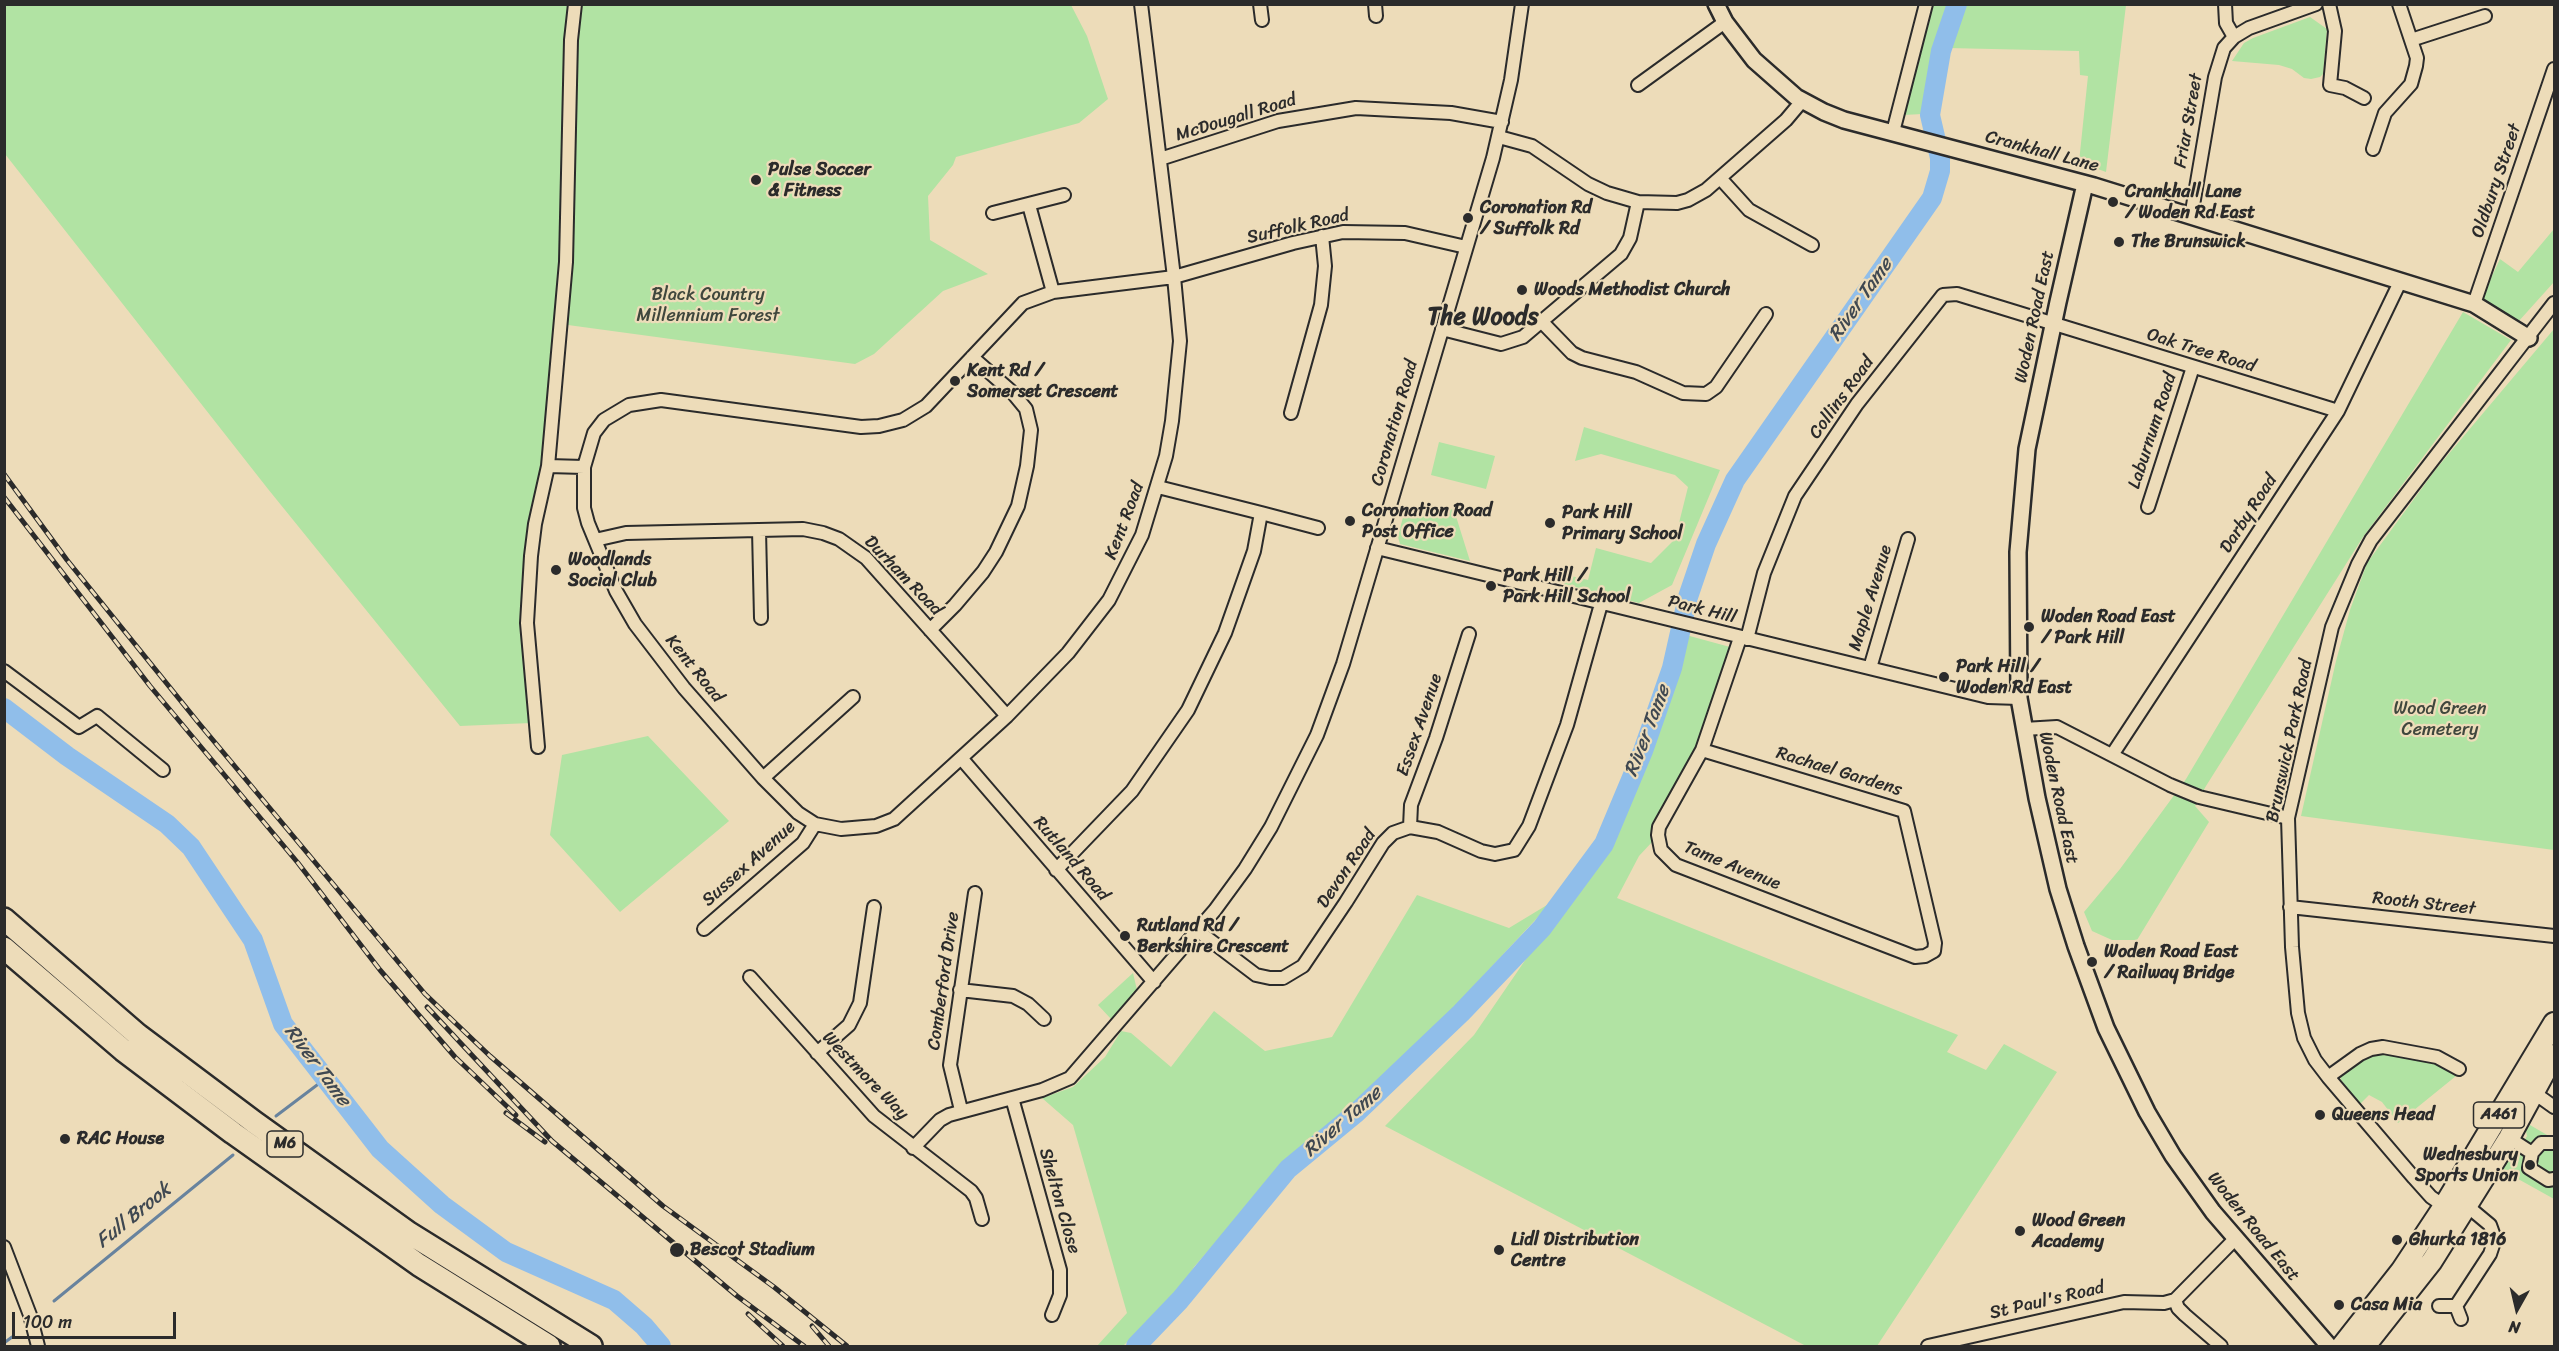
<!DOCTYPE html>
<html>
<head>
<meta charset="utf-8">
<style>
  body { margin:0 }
  #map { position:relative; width:2559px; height:1351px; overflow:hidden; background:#eddcb9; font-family:Sriracha,sans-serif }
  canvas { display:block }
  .frame { position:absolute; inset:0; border:6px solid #2b2b2b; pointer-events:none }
  .north { position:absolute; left:2487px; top:1279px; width:60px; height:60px; -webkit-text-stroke:4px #eddcb9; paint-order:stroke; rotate:188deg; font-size:16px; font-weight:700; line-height:24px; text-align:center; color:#2b2b2b }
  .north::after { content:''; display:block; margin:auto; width:21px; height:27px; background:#2b2b2b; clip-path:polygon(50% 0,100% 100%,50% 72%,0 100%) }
  .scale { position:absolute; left:12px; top:1312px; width:164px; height:27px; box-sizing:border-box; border:3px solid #2b2b2b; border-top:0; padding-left:8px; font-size:18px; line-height:21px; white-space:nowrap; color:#2b2b2b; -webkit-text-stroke:4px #eddcb9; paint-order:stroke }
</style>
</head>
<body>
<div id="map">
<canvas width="2559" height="1351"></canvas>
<div class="frame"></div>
<div class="north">N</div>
<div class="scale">100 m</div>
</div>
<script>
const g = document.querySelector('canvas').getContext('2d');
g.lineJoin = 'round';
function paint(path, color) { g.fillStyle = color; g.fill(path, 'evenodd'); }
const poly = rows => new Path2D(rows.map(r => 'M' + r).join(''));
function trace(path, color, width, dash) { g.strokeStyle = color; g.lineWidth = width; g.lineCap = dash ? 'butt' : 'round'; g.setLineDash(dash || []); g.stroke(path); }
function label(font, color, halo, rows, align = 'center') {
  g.font = font + ' Sriracha,sans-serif'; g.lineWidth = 4.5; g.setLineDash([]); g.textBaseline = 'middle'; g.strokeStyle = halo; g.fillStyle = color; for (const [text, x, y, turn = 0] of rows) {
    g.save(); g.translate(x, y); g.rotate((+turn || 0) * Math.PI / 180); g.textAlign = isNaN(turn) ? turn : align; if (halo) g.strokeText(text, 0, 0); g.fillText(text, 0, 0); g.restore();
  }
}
paint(poly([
  [5,5,573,5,555,330,542,465,525,568,531,723,460,726,268,489,5,154],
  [578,5,1071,5,1087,36,1108,99,1079,123,956,157,953,165,928,196,930,240,988,274,943,291,874,354,855,364,568,325,574,38],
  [1930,5,1948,5,1933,61,1922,114,1904,115],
  [1961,5,2126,5,2106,172,2079,162,2088,76,2080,75,2079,51,1948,48],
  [2310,17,2327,29,2323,74,2320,77,2311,79,2304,78,2292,69,2279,65,2232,61,2244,43,2253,38],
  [2554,229,2554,282,2518,322,2481,299,2500,259,2518,272],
  [2463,312,2511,340,2363,537,2206,786,2195,806,2209,822,2137,940,2112,940,2092,931,2084,912,2120,869,2186,779],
  [2554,329,2554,850,2301,816,2336,661,2350,610,2367,563,2436,469],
  [1584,427,1720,470,1672,585,1639,603,1564,584,1567,575,1588,580,1596,548,1651,563,1675,539,1688,487,1675,475,1601,454,1575,461],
  [1439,442,1495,456,1486,489,1431,475],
  [1423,503,1454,510,1470,561,1400,544,1398,537,1405,509,1420,513],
  [1686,635,1730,647,1694,751,1660,811,1654,828,1653,841,1639,856,1617,898,1958,1035,1947,1052,1986,1070,2004,1044,2057,1072,1877,1346,1806,1346,1385,1126,1474,1035,1539,940,1593,866,1636,781,1681,660],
  [648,736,729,821,620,912,550,835,562,755],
  [1417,895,1509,928,1552,902,1411,1053,1275,1174,1194,1267,1180,1290,1123,1346,1097,1346,1127,1313,1073,1125,1042,1098,1073,1087,1105,1057,1121,1031,1131,1033,1171,1067,1214,1011,1265,1051,1332,1037],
  [1133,973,1137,990,1111,1019,1098,1005],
  [2373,1054,2422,1059,2449,1068,2456,1076,2398,1123,2382,1102,2369,1095,2360,1104,2341,1080,2340,1075,2355,1062],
  [2530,1125,2554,1139,2554,1199,2502,1170,2508,1160,2512,1160,2527,1136,2526,1131]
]), '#b1e3a3');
trace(poly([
  [276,1116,325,1079],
  [54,1301,233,1155],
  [4,1343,12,1337]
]), '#68839e', 3);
trace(poly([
  [4,708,67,756,167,824,191,847,253,940,283,1024,380,1149,442,1205,506,1252,614,1300,644,1326,661,1346],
  [1136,1346,1180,1300,1288,1169,1356,1113,1461,1013,1542,928,1604,844,1643,751,1672,668,1688,597,1706,544,1735,480,1932,198,1940,171,1940,158,1930,115,1941,51,1957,4]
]), '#90beea', 20);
const minor = poly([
  [1141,4,1174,277,1180,341,1172,421,1166,456,1142,535,1109,600,1068,653,1007,716,894,819,876,826,841,829,815,824,798,813,763,778,684,688,635,624,616,591,588,523,584,508,584,467,594,433,604,420,629,405,661,400,861,427,879,426,903,420,926,406,1023,303,1053,292,1174,277,1293,243,1343,232,1405,233,1466,247],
  [1260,4,1262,20],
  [1375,4,1376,16],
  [2225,4,2226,23,2234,37],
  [2329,4,2335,31,2330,85,2345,88,2364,98],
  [2411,40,2485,16],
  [1638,85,1725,22],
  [1893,132,1926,4],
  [1499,137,1532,146,1588,184,1607,193,1638,202,1677,203,1688,200,1706,190,1786,120,1802,101],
  [2373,149,2385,113,2411,84,2416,66,2417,58,2399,4],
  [1160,159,1278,121,1356,108,1451,113,1502,122],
  [1720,178,1749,210,1812,245],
  [1029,205,1053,292],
  [993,213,1064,195],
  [2191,217,2215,77,2224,48,2234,37,2249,28,2316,4],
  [2474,304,2554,69],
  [1542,322,1572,353,1582,358,1636,372,1683,393,1706,394,1716,387,1766,314],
  [1442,329,1501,344,1523,337,1621,254,1630,238,1638,202],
  [1291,413,1321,305,1325,266,1322,236],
  [548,466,566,262,571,40,575,4],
  [2148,507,2193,367],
  [1261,513,1318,528],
  [759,530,761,618],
  [595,540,626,533,803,529,823,533,839,539,866,558,1007,716],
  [1377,548,1988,697,2019,698],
  [930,630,955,605,983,572,996,552,1018,506,1027,466,1031,430,1026,409,1012,392,972,357],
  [1747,639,1764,573,1795,496,1857,404,1943,295,1957,294,2338,411],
  [1870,668,1908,539],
  [4,671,79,727,97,716,163,770],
  [2024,729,2057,727,2170,785,2199,797,2288,818],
  [538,747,527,623,531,556,535,524,548,466,584,467],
  [1702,750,1904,811,1935,943,1934,951,1925,956,1915,957,1676,865,1661,850,1658,835,1659,827,1702,750,1740,638],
  [2112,755,2338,411,2400,282],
  [961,758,1154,982],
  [763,778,853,697],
  [1410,827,1411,805,1436,738,1469,634],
  [1056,870,1132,791,1188,710,1225,633,1254,551,1261,513,1158,487],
  [2290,907,2554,936],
  [704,929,803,843,815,824],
  [1198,931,1256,975,1270,978,1283,978,1303,966,1346,902,1383,843,1393,833,1410,827,1438,832,1481,851,1495,854,1514,850,1529,826,1567,725,1601,604],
  [750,977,874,1116,971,1191,976,1198,982,1219],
  [960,990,1013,996,1028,1004,1044,1019],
  [817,1053,849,1025,860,1003,874,907],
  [2328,1077,2360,1054,2371,1049,2383,1047,2437,1057,2459,1069],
  [2533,1092,2554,1107],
  [1012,1098,1060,1270,1060,1295,1052,1315],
  [961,1110,950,1065,975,893],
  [2509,1138,2532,1153],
  [2554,1143,2541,1143,2532,1153,2529,1168,2548,1180,2554,1179],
  [913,1148,940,1120,949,1115,1042,1090,1070,1078,1215,910,1245,869,1271,827,1317,735,1343,664,1493,158,1511,80,1522,4],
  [2444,1206,2431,1197,2414,1178,2328,1077,2315,1060,2304,1038,2298,1013,2292,947,2288,818,2332,627,2358,564,2371,540,2554,303],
  [4,1247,30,1315,38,1346],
  [2175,1300,2178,1308,2185,1315,2221,1346],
  [2439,1306,2456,1306],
  [2456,1306,2490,1254,2495,1239,2490,1225,2466,1205],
  [2456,1306,2461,1319],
  [1928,1346,2124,1302,2164,1303,2175,1300,2235,1239]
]);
const tertiary = poly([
  [1716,4,1725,22,1754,60,1796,97,1824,112,1844,120,2094,186,2474,304,2529,338],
  [2085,184,2058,302,2027,449,2018,552,2019,698,2037,798,2058,889,2076,946,2106,1028,2147,1112,2173,1156,2213,1212,2329,1346]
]);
const trunk = poly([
  [2342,1346,2401,1271,2444,1206,2554,1023],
  [2365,1346,2432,1261,2509,1138,2554,1055]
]);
const motorway = poly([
  [4,919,138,1035,254,1122,409,1233,591,1346],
  [4,948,123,1050,233,1133,419,1265,549,1346]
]);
trace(minor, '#2b2b2b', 16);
trace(tertiary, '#2b2b2b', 20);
trace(trunk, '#2b2b2b', 24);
trace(motorway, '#2b2b2b', 26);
trace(minor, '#eddcb9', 12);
trace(tertiary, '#eddcb9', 15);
trace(trunk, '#eddcb9', 20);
trace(motorway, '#eddcb9', 21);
const rail = poly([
  [4,474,67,560,197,721,425,994,490,1056,663,1206,774,1287,847,1346],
  [4,497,150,686,298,863,380,970,455,1057,516,1115],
  [427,1007,552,1141,737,1296,804,1346],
  [506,1113,545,1142],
  [748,1314,783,1346],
  [812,1326,829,1346]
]);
trace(rail, '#2b2b2b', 5);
trace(rail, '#eddcb9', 3, [9]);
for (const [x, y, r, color] of [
  [756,180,6,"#2b2b2b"],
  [2113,202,6,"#2b2b2b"],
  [1468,218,6,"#2b2b2b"],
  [2119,242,6,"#2b2b2b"],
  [1522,290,6,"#2b2b2b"],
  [955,381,6,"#2b2b2b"],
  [1350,521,6,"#2b2b2b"],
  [1550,523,6,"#2b2b2b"],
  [556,570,6,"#2b2b2b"],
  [1491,586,6,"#2b2b2b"],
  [2029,627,6,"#2b2b2b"],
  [1944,677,6,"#2b2b2b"],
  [1125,936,6,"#2b2b2b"],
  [2092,962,6,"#2b2b2b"],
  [2320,1115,6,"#2b2b2b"],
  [65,1139,6,"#2b2b2b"],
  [2530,1165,6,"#2b2b2b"],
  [2020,1231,6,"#2b2b2b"],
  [2397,1240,6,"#2b2b2b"],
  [677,1250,8,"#2b2b2b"],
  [1499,1250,6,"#2b2b2b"],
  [2339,1305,6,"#2b2b2b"]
]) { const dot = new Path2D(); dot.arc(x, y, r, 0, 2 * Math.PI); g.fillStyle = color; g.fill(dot); trace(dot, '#eddcb9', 2); }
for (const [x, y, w] of [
  [2499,1115,51],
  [285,1144,36]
]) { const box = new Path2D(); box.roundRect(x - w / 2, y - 13, w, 26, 4.5); g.fillStyle = '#eddcb9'; g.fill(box); trace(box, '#2b2b2b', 1.5); }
label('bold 16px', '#2b2b2b', null, [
  ["A461",2499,1115],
  ["M6",285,1144]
]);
label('18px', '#2b2b2b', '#eddcb9', [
  ["McDougall Road",1236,118,-17],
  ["Friar Street",2189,121,-80],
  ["Crankhall Lane",2042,152,15],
  ["Oldbury Street",2497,181,-71],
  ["Suffolk Road",1298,227,-13],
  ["Woden Road East",2035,317,-78],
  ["Oak Tree Road",2201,351,17],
  ["Collins Road",1842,398,-54],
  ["Coronation Road",1395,423,-74],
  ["Laburnum Road",2153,431,-72],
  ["Darby Road",2249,514,-57],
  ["Kent Road",1125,521,-69],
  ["Durham Road",903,576,46],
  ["Maple Avenue",1871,598,-73],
  ["Park Hill",1702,610,14],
  ["Kent Road",694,669,51],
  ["Essex Avenue",1420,725,-71],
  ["Brunswick Park Road",2290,741,-78],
  ["Rachael Gardens",1839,772,17],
  ["Woden Road East",2058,798,78],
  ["Rutland Road",1071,859,49],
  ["Sussex Avenue",749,864,-42],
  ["Tame Avenue",1732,866,22],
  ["Devon Road",1347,869,-56],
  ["Rooth Street",2424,904,6],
  ["Comberford Drive",944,981,-82],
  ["Westmore Way",865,1076,46],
  ["Shelton Close",1059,1201,74],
  ["Woden Road East",2253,1227,51],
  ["St Paul's Road",2047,1301,-13]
]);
label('bold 18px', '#2b2b2b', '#eddcb9', [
  ["Pulse Soccer",768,170],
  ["& Fitness",768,191],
  ["Crankhall Lane",2125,192],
  ["/ Woden Rd East",2125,213],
  ["Coronation Rd",1480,208],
  ["/ Suffolk Rd",1480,229],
  ["The Brunswick",2131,242],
  ["Woods Methodist Church",1534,290],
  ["Kent Rd /",967,371],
  ["Somerset Crescent",967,392],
  ["Coronation Road",1362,511],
  ["Post Office",1362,532],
  ["Park Hill",1562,513],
  ["Primary School",1562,534],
  ["Woodlands",568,560],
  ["Social Club",568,581],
  ["Park Hill /",1503,576],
  ["Park Hill School",1503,597],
  ["Woden Road East",2041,617],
  ["/ Park Hill",2041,638],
  ["Park Hill /",1956,667],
  ["Woden Rd East",1956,688],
  ["Rutland Rd /",1137,926],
  ["Berkshire Crescent",1137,947],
  ["Woden Road East",2104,952],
  ["/ Railway Bridge",2104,973],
  ["Queens Head",2332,1115],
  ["RAC House",77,1139],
  ["Wednesbury",2518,1155,"right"],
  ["Sports Union",2518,1176,"right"],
  ["Wood Green",2032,1221],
  ["Academy",2032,1242],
  ["Lidl Distribution",1511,1240],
  ["Centre",1511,1261],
  ["Ghurka 1816",2409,1240],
  ["Bescot Stadium",690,1250],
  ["Casa Mia",2351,1305]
], 'left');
label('18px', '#3f473d', '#eddcb9', [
  ["Black Country",708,295],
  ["Millennium Forest",708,316],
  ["Wood Green",2440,709],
  ["Cemetery",2440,730]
]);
label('italic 20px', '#3f4851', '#eddcb9', [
  ["River Tame",1861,300,-55],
  ["River Tame",1648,731,-69],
  ["River Tame",317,1066,53],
  ["River Tame",1343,1122,-41],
  ["Full Brook",134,1216,-39]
]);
label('bold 24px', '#2b2b2b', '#eddcb9', [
  ["The Woods",1483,318]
]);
</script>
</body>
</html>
